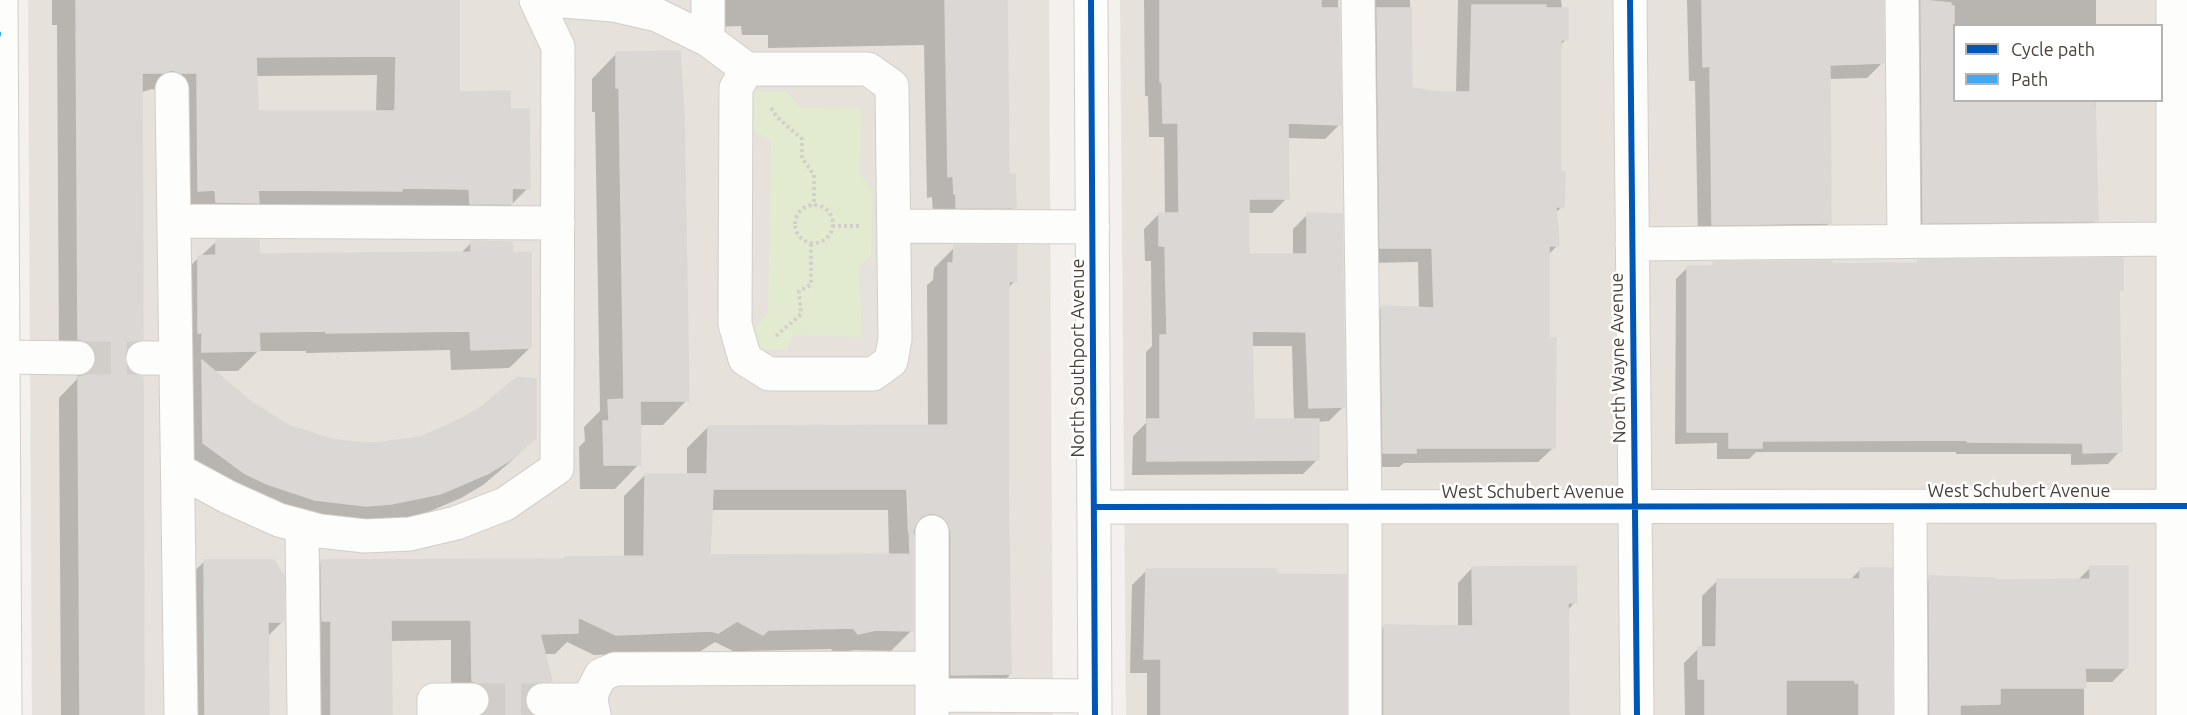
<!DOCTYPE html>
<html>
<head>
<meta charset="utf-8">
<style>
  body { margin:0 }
  #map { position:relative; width:2187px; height:715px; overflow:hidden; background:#f3f0ed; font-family:Ubuntu,sans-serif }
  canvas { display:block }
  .legend { position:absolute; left:1953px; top:24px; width:210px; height:78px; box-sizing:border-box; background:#fff; border:2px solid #b6b3b0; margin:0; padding:8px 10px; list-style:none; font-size:18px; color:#494139 }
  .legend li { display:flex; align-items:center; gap:12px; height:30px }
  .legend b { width:30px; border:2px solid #b6b3b0 }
</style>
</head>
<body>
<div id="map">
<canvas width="2187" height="715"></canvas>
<ul class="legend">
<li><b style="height:8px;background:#0057b8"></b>Cycle path</li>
<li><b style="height:8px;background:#3fa9f5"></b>Path</li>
</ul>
</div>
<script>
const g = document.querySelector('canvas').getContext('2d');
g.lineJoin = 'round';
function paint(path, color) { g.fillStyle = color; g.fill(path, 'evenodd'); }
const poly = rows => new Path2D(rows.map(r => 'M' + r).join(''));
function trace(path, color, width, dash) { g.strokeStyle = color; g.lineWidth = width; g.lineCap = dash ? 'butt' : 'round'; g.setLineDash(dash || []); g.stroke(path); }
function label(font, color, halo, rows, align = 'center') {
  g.font = font + ' Ubuntu,sans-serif'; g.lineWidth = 5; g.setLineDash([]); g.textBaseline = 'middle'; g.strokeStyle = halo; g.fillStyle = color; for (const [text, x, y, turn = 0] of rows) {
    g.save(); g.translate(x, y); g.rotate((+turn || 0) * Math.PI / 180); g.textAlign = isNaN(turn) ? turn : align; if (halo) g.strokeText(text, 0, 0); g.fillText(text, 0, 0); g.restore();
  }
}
paint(poly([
  [28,0,1049,0,1053,715,32,715],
  [1120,0,2187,0,2187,715,1126,715],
  [1954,26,2162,26,2162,100,1954,100]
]), '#e6e1db');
paint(poly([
  [748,91,786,91,800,107,861,108,860,174,873,189,871,256,859,267,862,337,793,335,787,350,756,349,747,335,768,314,771,141,751,129]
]), '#e2ebcf');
paint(poly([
  [52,0,457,0,458,94,509,111,528,188,509,207,179,210,161,92,152,89,142,92,141,339,123,357,143,715,61,715,59,398,78,378,75,368,59,359,57,25,52,25],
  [377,75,376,112,256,113,255,76],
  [709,0,1005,0,1007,176,1014,207,993,229,933,215,932,197,927,198,924,45,768,48,768,35,742,35,741,26,710,27],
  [1144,0,1338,0,1339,125,1325,139,1287,138,1287,198,1272,213,1247,213,1247,256,1293,255,1293,229,1308,214,1343,407,1329,421,1318,422,1318,459,1303,474,1132,475,1133,436,1146,423,1146,352,1152,346,1151,261,1145,261,1144,229,1159,214,1165,214,1164,137,1149,137,1148,96,1145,96],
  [1250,346,1292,346,1294,420,1252,421],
  [1354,0,1410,0,1411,93,1456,93,1458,0,1561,0,1566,39,1560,46,1560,173,1563,206,1555,213,1557,246,1548,255,1548,340,1553,448,1538,462,1404,463,1399,467,1369,467,1367,322,1382,307,1419,309,1418,262,1366,263],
  [1687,0,1882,0,1882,63,1867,78,1828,79,1829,223,1814,238,1698,239,1695,81,1689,81],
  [1903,0,2096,0,2096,26,1954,26,1954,100,2096,100,2096,125,2094,127,2096,220,2081,235,1908,237],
  [616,54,687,400,663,425,639,425,639,464,615,489,580,489,579,447,585,441,584,427,600,411,595,112,592,112,592,79],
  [217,241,257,256,460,254,471,243,530,348,509,368,451,370,450,350,306,353,306,351,258,351,238,371,213,371,250,403,289,427,331,441,376,445,534,438,509,463,483,485,461,498,414,518,340,530,179,467,178,386,193,371,182,371,178,277],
  [955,247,1015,281,1008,288,1006,480,1009,676,988,697,931,697,921,537,912,534,912,630,891,651,854,650,836,654,831,649,745,651,741,655,715,642,696,654,689,652,594,655,567,642,555,654,544,654,551,680,530,701,523,702,526,711,530,715,468,715,451,702,451,640,390,641,390,715,310,715,301,582,322,561,563,560,565,558,624,558,624,496,645,475,687,475,687,448,708,427,928,426,927,285,933,280,934,268],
  [906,482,909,482,911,530,908,533],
  [710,510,888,510,889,555,708,557],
  [1918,262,2122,289,2117,293,2120,451,2108,464,2071,465,2071,454,1956,454,1956,452,1756,452,1749,459,1717,459,1717,443,1675,444,1676,279,1688,267,1709,267,1713,264,1830,266,1916,264],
  [205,561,283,621,267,637,267,715,185,715,184,581],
  [1472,568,1575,602,1566,612,1567,715,1370,715,1370,641,1384,626,1458,627,1458,583],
  [2090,568,2127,667,2112,682,2084,682,2084,715,1915,715,1915,593,1930,578,1999,581,2077,581],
  [1861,569,1891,715,1685,715,1684,663,1699,648,1702,648,1702,596,1717,581,1850,580],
  [1146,571,1274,576,1345,715,1147,715,1147,673,1130,673,1132,585]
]), '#0003');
const building = poly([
  [76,0,459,0,459,92,510,91,510,109,529,109,530,189,512,188,512,204,470,204,469,189,402,188,402,191,258,190,259,203,216,202,215,190,198,191,197,73,181,73,172,70,163,73,142,73,143,339,134,342,127,348,124,359,127,368,133,374,143,377,144,715,80,715,78,377,87,375,94,368,97,358,94,348,88,342,78,339,76,0],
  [396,56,395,111,258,111,256,57,396,56],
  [945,0,1007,0,1009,174,1015,174,1016,208,956,208,956,194,954,194,953,176,948,177,945,0],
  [1160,0,1321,0,1321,8,1339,8,1341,125,1288,123,1289,199,1249,199,1249,254,1307,254,1307,213,1342,214,1345,407,1309,408,1306,332,1252,331,1254,419,1319,419,1319,460,1147,461,1147,419,1160,419,1160,335,1167,335,1165,246,1159,246,1159,213,1179,213,1178,123,1163,123,1162,82,1160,82,1160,0],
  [1702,0,1883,0,1884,63,1830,65,1831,223,1712,225,1710,66,1703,67,1702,0],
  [1921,0,1951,3,1951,6,1954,6,1954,100,2095,100,2098,221,1923,223,1921,0],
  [1472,5,1546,5,1546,8,1568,8,1568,40,1561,40,1561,172,1565,172,1564,207,1556,207,1559,246,1549,246,1549,338,1556,338,1555,448,1416,448,1416,453,1383,453,1381,306,1434,308,1432,248,1380,248,1377,8,1411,8,1412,88,1439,92,1470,92,1472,5],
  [680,51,684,117,689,401,640,401,641,465,604,465,603,421,609,421,608,400,624,399,619,88,616,88,616,52,680,51],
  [216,240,259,240,259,254,471,252,471,241,512,242,513,253,531,252,531,348,471,350,470,331,326,333,326,331,259,332,260,351,202,352,202,333,198,333,198,256,216,255,216,240],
  [954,245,1017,245,1017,281,1009,282,1009,479,1008,479,1011,674,951,675,951,532,948,523,942,516,931,513,922,516,916,523,913,531,913,631,876,630,858,634,853,628,768,630,763,635,737,621,718,633,711,631,616,635,578,617,578,633,540,634,552,681,534,684,527,690,524,701,529,711,526,715,483,715,488,709,491,699,488,691,482,684,472,681,471,620,391,620,392,715,331,715,331,621,322,621,321,560,548,559,565,559,565,557,644,556,645,474,707,474,708,426,948,425,948,263,953,263,954,245],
  [713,489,908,489,910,554,710,555,713,489],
  [2123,258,2123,290,2119,290,2122,452,2083,453,2083,443,1967,442,1967,440,1762,441,1762,448,1729,448,1729,432,1687,432,1687,266,1713,266,1713,262,1832,261,1832,264,1918,263,1918,260,2123,258],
  [202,360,251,402,290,426,331,439,353,442,376,443,421,437,461,419,480,408,517,377,536,379,536,438,509,461,487,474,440,494,391,504,366,506,315,500,267,484,244,473,203,443,202,360],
  [204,560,274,560,284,577,284,622,268,622,269,715,205,715,204,560],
  [1576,566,1577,603,1568,603,1569,715,1384,715,1384,625,1473,626,1472,567,1576,566],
  [2090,566,2128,566,2128,668,2085,668,2086,688,2000,688,2000,704,1960,705,1960,715,1930,715,1929,576,1991,578,1999,580,2090,579,2090,566],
  [1860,568,1892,568,1892,715,1859,715,1859,683,1855,683,1855,680,1786,680,1786,715,1705,715,1705,679,1698,679,1698,647,1716,647,1717,579,1860,579,1860,568],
  [1146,569,1276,569,1276,574,1346,575,1346,715,1161,715,1161,659,1144,659,1146,569]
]);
paint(building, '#dbd7d4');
trace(building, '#dbd7d3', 1.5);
trace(poly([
  [78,358,143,358],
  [472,700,543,700]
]), '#d1cdc9', 33, [33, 16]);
const minor = poly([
  [1,0,5,715],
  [551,0,613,5,657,15,708,40,747,69,868,69,892,86,895,339,891,361,873,374,769,374,745,359,735,324,736,88,747,69],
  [1091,0,1095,715],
  [1358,0,1365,507,1365,715],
  [1630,0,1637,715],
  [1902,0,1904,241],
  [2173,0,2173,715],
  [708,40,708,0],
  [172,89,181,715],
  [174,221,558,223],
  [894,226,1093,227],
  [1632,244,2173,239],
  [3,357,78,358],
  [143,358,176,358],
  [178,470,228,497,279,520,320,531,365,536,410,534,456,523,505,504,557,468,558,47,536,0],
  [1094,507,2187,506],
  [1910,507,1911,715],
  [302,527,304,715],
  [932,532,932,715],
  [932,695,1095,696],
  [543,700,591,700],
  [434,715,434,700,472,700],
  [594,715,591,700,593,690,601,675,615,669,932,668]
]);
trace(minor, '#d1ceca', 35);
trace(poly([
  [771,108,777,117,802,139,802,158,814,175,814,206],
  '795 224a19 19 0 1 1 38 0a19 19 0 1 1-38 0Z',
  [832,226,859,226],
  [776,336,801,314,799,291,811,285,811,243]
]), '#d3d0cb', 4, [3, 3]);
trace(minor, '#fdfdfc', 33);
trace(poly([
  [0,34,1,34]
]), '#3fa9f5', 4.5, [9, 4.5]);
trace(poly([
  [1091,0,1095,715],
  [1630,0,1637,715],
  [1094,507,2187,506]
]), '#0057b8', 6);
label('18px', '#494139', '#fff', [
  ["North Southport Avenue",1078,358,-90],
  ["North Wayne Avenue",1618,358,-91],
  ["West Schubert Avenue",2019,491],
  ["West Schubert Avenue",1533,492]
]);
</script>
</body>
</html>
